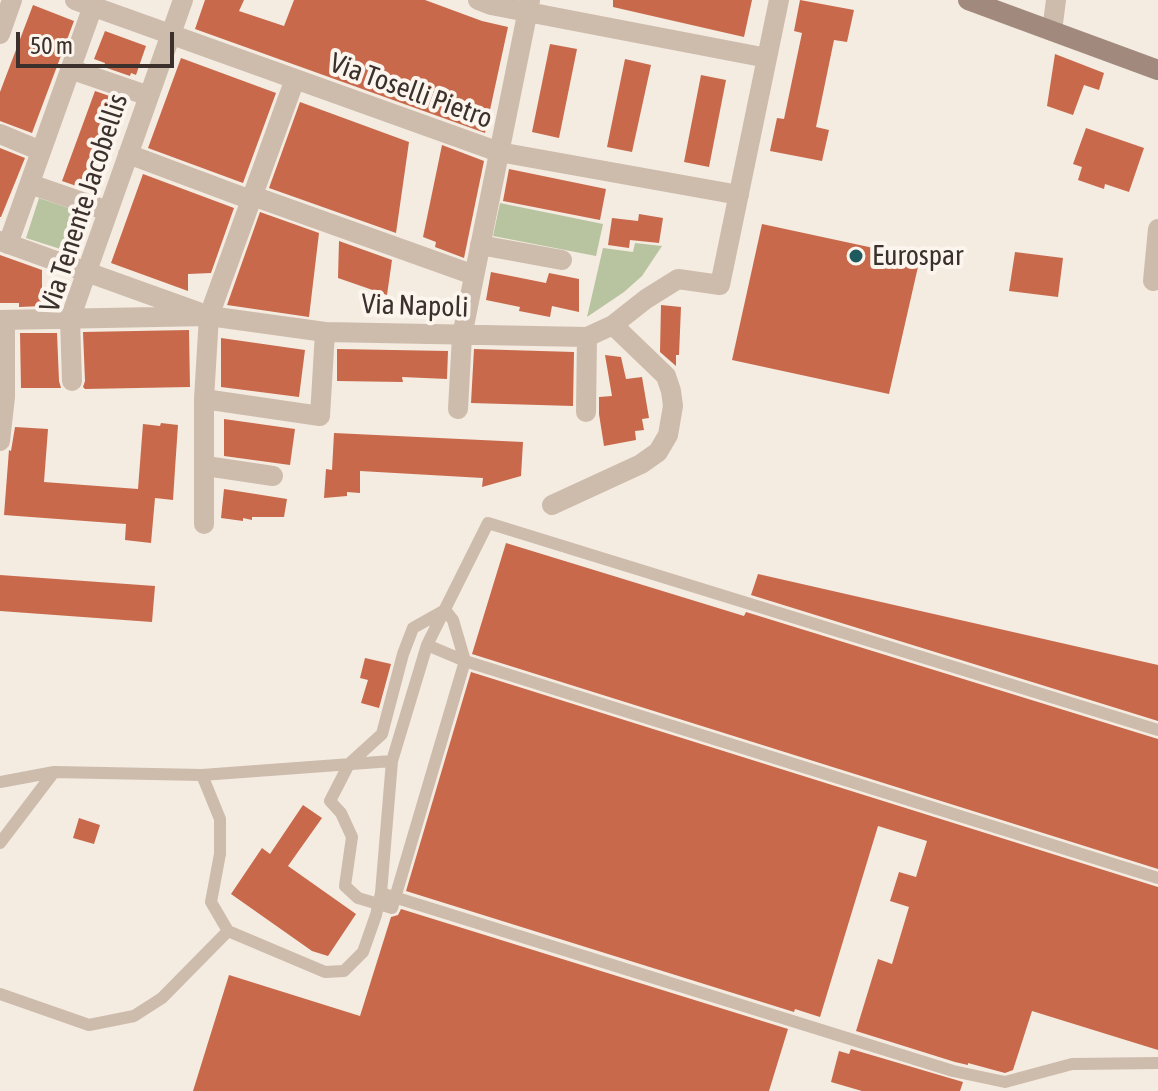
<!DOCTYPE html>
<html>
<head>
<meta charset="utf-8">
<style>
  body { margin:0 }
  #map { position:relative; width:1158px; height:1091px; overflow:hidden; background:#f4ebe1; font-family:"Asap Condensed",sans-serif }
  canvas { display:block }
  .scale { position:absolute; left:16px; top:32px; width:158px; height:36px; box-sizing:border-box; border:4px solid #3b302b; border-top:0; padding-left:10px; font-size:24px; line-height:28px; white-space:nowrap; color:#3b302b; -webkit-text-stroke:6px #fbf5ee; paint-order:stroke }
</style>
</head>
<body>
<div id="map">
<canvas width="1158" height="1091"></canvas>
<div class="scale">50 m</div>
</div>
<script>
const g = document.querySelector('canvas').getContext('2d');
g.lineJoin = 'round';
function paint(path, color) { g.fillStyle = color; g.fill(path, 'evenodd'); }
const poly = rows => new Path2D(rows.map(r => 'M' + r).join(''));
function trace(path, color, width, dash) { g.strokeStyle = color; g.lineWidth = width; g.lineCap = dash ? 'butt' : 'round'; g.setLineDash(dash || []); g.stroke(path); }
function label(font, color, halo, rows, align = 'center') {
  g.font = font + ' "Asap Condensed",sans-serif'; g.lineWidth = 8; g.setLineDash([]); g.textBaseline = 'middle'; g.strokeStyle = halo; g.fillStyle = color; for (const [text, x, y, turn = 0] of rows) {
    g.save(); g.translate(x, y); g.rotate((+turn || 0) * Math.PI / 180); g.textAlign = isNaN(turn) ? turn : align; if (halo) g.strokeText(text, 0, 0); g.fillText(text, 0, 0); g.restore();
  }
}
paint(poly([
  [39,198,92,216,79,255,26,238],
  [500,203,603,224,596,256,493,236],
  [635,243,662,246,642,276,624,292,587,317,603,248,633,252]
]), '#b8c4a0');
paint(poly([
  [205,0,244,0,239,11,284,26,294,0,425,0,482,21,508,27,485,133,195,29],
  [613,0,752,0,744,37,613,7],
  [800,0,854,10,847,42,834,40,816,127,829,130,822,161,770,151,777,118,784,119,802,33,794,31],
  [33,5,74,21,32,133,0,121,0,92],
  [105,31,146,46,136,75,131,73,130,76,104,67,105,63,94,59],
  [550,44,577,49,559,138,532,132],
  [1055,54,1104,73,1099,90,1084,85,1073,115,1047,106],
  [181,58,276,93,243,183,148,148],
  [625,59,651,65,632,152,607,147],
  [701,75,726,80,709,167,684,162],
  [95,91,121,100,118,110,122,112,96,183,91,181,88,190,62,181],
  [300,102,409,142,396,233,269,188],
  [1086,128,1144,148,1129,192,1105,184,1104,189,1078,180,1082,167,1073,164],
  [442,145,484,161,464,258,435,247,436,242,423,237],
  [0,148,25,158,1,217,0,217],
  [509,169,606,189,600,220,503,201],
  [143,174,234,208,211,273,188,274,188,291,111,263],
  [260,212,319,233,309,317,227,305],
  [639,214,663,218,659,243,630,240,629,248,608,245,612,218,638,221],
  [762,224,920,258,889,394,732,360],
  [339,241,392,260,387,295,338,278],
  [1015,252,1063,258,1058,297,1009,291],
  [0,255,42,270,42,306,19,307,19,303,0,303],
  [491,272,546,283,549,273,579,279,579,312,552,306,550,317,519,311,520,307,486,300],
  [661,305,681,307,679,355,676,355,676,366,660,352],
  [189,330,190,387,85,389,83,387,85,381,83,332],
  [20,333,57,333,59,381,61,388,21,388],
  [221,338,305,350,299,397,221,387],
  [337,349,448,351,447,379,402,377,403,382,337,381],
  [474,349,574,352,573,406,471,403],
  [605,355,621,357,626,379,642,377,649,418,642,419,644,430,635,431,636,440,604,446,599,414,599,397,612,396],
  [224,419,295,429,290,465,224,456],
  [161,423,178,425,175,469,173,500,155,498,151,543,125,540,126,524,4,515,9,450,11,451,15,427,48,429,44,482,138,489,143,424,160,426],
  [334,433,523,442,521,476,482,487,483,478,360,471,360,493,347,492,347,496,324,498,326,469,332,470],
  [224,489,287,499,284,517,252,517,252,520,243,518,243,521,221,518],
  [506,543,744,616,746,612,1158,739,1158,869,472,654],
  [758,574,1158,665,1158,721,751,595],
  [0,575,155,586,152,622,0,611],
  [365,658,391,664,379,708,361,703,368,680,360,678],
  [471,672,1158,887,1158,1050,1032,1011,1013,1070,1005,1073,968,1063,968,1065,955,1062,856,1031,878,959,892,964,909,907,890,901,899,872,916,877,927,841,878,826,820,1017,795,1009,794,1012,406,891],
  [303,805,322,818,288,866,356,914,328,956,312,951,231,894,262,848,270,854],
  [79,818,100,825,94,844,73,838],
  [401,909,788,1029,769,1091,193,1091,229,975,360,1016,391,917,398,915],
  [851,1049,963,1082,960,1091,862,1091,831,1082,839,1051,849,1054]
]), '#c8694b');
trace(poly([
  [445,610,453,620,465,661,392,908,358,898,345,886,352,837,341,813,330,801,349,764,382,734,403,654,413,628,445,610],
  [1158,730,488,523,427,645,465,661,1158,878],
  [202,775,392,761],
  [0,782,54,772,202,775,220,819,220,854,211,902,228,931,325,972,344,971,363,952,376,915,381,893,392,761,427,645],
  [0,843,54,772],
  [381,893,953,1071,1005,1082,1072,1064,1158,1063],
  [0,994,89,1025,134,1016,162,998,228,931]
]), '#cdbbac', 12);
trace(poly([
  [75,0,499,152,739,195],
  [478,0,491,5,767,58],
  [1052,31,1056,0],
  [0,34,12,0],
  [70,69,149,96],
  [0,134,41,151],
  [128,154,251,200],
  [30,184,108,211],
  [253,196,474,275],
  [0,241,198,312],
  [8,244,93,6],
  [480,245,562,260],
  [1153,281,1158,229],
  [0,320,209,316,325,332,587,337,613,325,646,299,678,279,720,285,779,0],
  [72,381,70,319,183,0],
  [204,399,320,416,325,332],
  [458,409,462,336,530,0],
  [586,412,587,337],
  [0,441,5,397,5,320],
  [206,466,273,476],
  [552,505,641,464,658,452,668,435,673,406,671,391,666,376,613,325],
  [204,524,204,399,209,316,295,79]
]), '#cdbbac', 20);
trace(poly([
  [968,0,1158,70]
]), '#a18a7d', 20);
for (const [x, y, r, color] of [
  [856,256,8,"#1f5a5e"]
]) { const dot = new Path2D(); dot.arc(x, y, r, 0, 2 * Math.PI); g.fillStyle = color; g.fill(dot); trace(dot, '#fbf5ee', 3); }
label('28px', '#3b302b', '#fbf5ee', [
  ["Via Toselli Pietro",411,91,20],
  ["Via Tenente Jacobellis",84,203,-72],
  ["Via Napoli",415,306,2]
]);
label('28px', '#3b302b', '#fbf5ee', [
  ["Eurospar",872,256]
], 'left');
</script>
</body>
</html>
